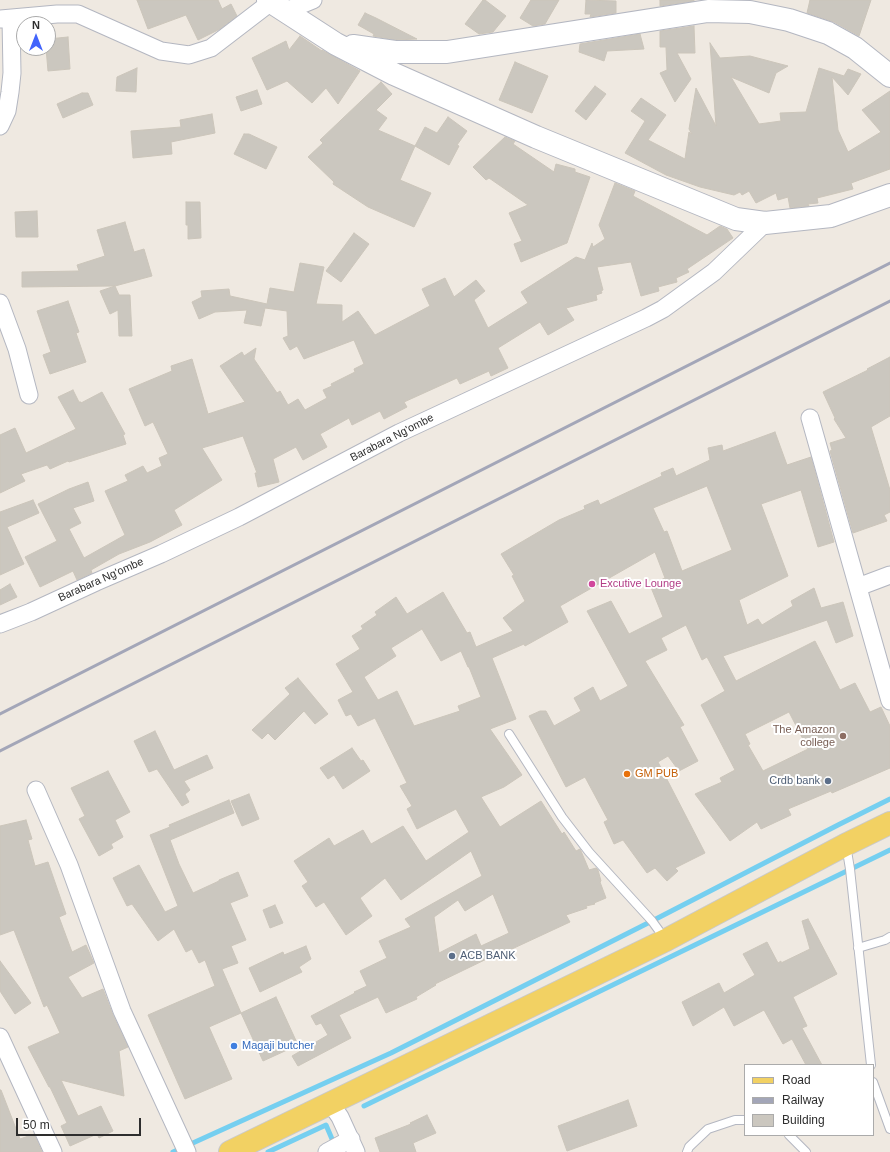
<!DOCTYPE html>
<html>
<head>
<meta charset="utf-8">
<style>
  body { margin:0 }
  #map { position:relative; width:890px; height:1152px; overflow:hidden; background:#efe9e1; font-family:Arial,sans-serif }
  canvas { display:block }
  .legend { position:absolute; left:744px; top:1064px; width:130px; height:72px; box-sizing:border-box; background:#fff; border:1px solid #ababab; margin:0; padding:5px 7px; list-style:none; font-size:12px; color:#2e2e2e }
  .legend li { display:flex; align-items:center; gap:8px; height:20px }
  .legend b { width:20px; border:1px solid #ababab }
  .north { position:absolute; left:16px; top:16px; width:40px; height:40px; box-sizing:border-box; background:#fff; border:1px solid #ababab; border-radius:50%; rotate:0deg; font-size:11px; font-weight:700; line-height:16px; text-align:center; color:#2e2e2e }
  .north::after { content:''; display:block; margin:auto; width:14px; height:18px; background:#4264fb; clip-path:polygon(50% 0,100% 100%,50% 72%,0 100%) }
  .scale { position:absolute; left:16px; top:1118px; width:125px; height:18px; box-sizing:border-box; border:2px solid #2e2e2e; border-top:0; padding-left:5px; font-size:12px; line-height:14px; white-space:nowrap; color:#2e2e2e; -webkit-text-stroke:3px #fff; paint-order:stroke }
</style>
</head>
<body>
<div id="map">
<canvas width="890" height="1152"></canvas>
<ul class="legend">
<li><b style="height:5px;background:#f2d163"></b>Road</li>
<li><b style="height:5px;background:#a3a6b8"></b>Railway</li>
<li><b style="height:11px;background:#cbc7bf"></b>Building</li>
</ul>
<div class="north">N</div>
<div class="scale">50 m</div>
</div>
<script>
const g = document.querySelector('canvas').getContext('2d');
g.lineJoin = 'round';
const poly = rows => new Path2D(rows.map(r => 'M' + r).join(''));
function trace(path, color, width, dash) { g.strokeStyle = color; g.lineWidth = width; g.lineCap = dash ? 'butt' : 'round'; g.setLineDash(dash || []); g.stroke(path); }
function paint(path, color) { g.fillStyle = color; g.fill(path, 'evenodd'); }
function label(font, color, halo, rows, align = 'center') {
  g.font = font + ' Arial,sans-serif'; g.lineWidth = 4; g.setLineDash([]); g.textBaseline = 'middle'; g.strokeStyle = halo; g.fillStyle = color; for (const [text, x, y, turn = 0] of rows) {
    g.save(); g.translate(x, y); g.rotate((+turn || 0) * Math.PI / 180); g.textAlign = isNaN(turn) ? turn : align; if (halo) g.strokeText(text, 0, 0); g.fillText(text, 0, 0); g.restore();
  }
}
trace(poly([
  [364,1106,890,850],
  [173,1152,391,1053,652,921,838,825,890,799],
  [268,1152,326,1125,335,1146]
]), '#75cff0', 5);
const building = poly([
  [137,0,218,0,222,9,231,4,237,16,220,29,198,40,186,15,148,29,137,0],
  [483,0,485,0,506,16,493,32,479,34,465,24,483,0],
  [531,0,559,0,545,24,533,26,520,18,531,0],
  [586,0,616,1,616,13,590,17,591,14,585,14,586,0],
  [660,0,694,0,694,1,660,6,660,0],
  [810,0,871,0,859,36,834,22,807,13,810,0],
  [365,13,376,18,417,39,396,40,373,36,374,34,358,25,365,13],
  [694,26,695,53,677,53,691,79,675,102,660,73,667,70,666,47,660,47,660,31,694,26],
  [640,34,644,49,607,51,604,61,579,52,580,44,640,34],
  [300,36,322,51,322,50,360,71,338,104,326,88,312,103,287,81,267,90,252,58,286,41,289,50,300,36],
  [68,37,70,69,48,71,46,48,48,48,48,39,68,37],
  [710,43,720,58,750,56,788,66,776,73,769,93,731,77,759,124,781,121,780,113,806,112,819,68,844,76,848,69,861,74,848,95,832,77,838,130,848,152,881,132,862,110,890,91,890,169,851,183,853,189,817,198,818,203,808,204,809,206,790,208,788,197,778,200,776,193,756,203,749,191,742,195,740,192,734,195,700,187,666,175,625,153,645,121,631,111,641,98,666,115,648,140,685,159,689,132,692,134,689,129,696,88,716,126,710,43],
  [515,62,548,76,532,113,499,100,515,62],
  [137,68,136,92,116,91,117,77,137,68],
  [381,82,392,94,376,110,387,118,378,130,415,146,400,180,431,193,414,227,368,207,333,184,334,182,308,157,323,143,320,140,381,82],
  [595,86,606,94,586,120,575,111,595,86],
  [257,90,262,104,241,111,236,97,257,90],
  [82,93,88,93,93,105,63,118,57,104,82,93],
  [212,114,215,133,171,142,172,154,133,158,131,131,181,127,180,120,212,114],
  [448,117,467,131,457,145,459,146,449,165,415,146,425,127,437,133,448,117],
  [244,134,249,134,277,147,266,169,234,154,244,134],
  [505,137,515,141,513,144,554,172,556,164,575,169,575,172,590,177,567,243,521,262,514,244,522,241,509,213,528,205,489,178,486,180,473,167,505,137],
  [615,183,635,191,633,196,707,235,720,226,727,229,733,238,687,269,689,272,676,278,677,282,658,287,659,291,641,296,631,262,597,267,603,290,601,291,602,293,596,295,597,300,566,308,574,320,548,335,540,322,498,348,508,368,491,376,489,371,460,384,457,378,404,402,407,407,384,419,380,411,352,425,349,418,320,434,327,447,303,460,296,447,273,459,279,482,258,487,255,473,257,473,243,436,202,448,222,480,174,510,182,525,150,542,119,554,91,570,92,573,77,580,73,571,40,587,25,557,57,541,38,504,69,489,88,482,94,501,73,508,81,523,69,529,84,558,125,535,105,491,128,481,125,475,143,466,147,473,162,466,159,458,168,454,153,422,145,426,129,389,172,371,171,366,192,359,208,414,245,402,220,366,242,352,244,356,256,348,254,359,277,393,280,391,288,405,298,399,305,410,327,398,323,390,332,386,331,384,355,372,354,369,364,364,354,340,304,359,297,346,290,350,283,338,288,336,287,311,265,308,261,326,244,323,247,310,215,312,199,319,192,302,202,297,201,291,229,289,230,296,267,304,270,288,294,292,300,263,324,267,316,304,342,305,342,322,358,311,375,335,430,306,422,289,445,278,454,297,476,280,485,291,474,300,488,328,528,303,521,292,576,257,585,260,592,243,593,247,605,239,599,225,615,183],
  [186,202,200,202,201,238,188,239,188,225,186,225,186,202],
  [37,211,38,237,16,237,15,212,37,211],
  [125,222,134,252,144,249,152,276,115,286,119,295,130,295,132,336,119,336,118,310,110,314,100,291,115,286,22,287,22,272,79,271,77,265,105,256,97,230,125,222],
  [354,233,369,244,341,282,326,271,354,233],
  [68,301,79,332,76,333,86,362,50,374,43,355,51,352,37,311,68,301],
  [890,357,890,416,871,427,890,490,890,512,884,515,887,521,853,533,830,451,832,450,830,443,846,438,834,419,835,418,823,392,868,370,867,369,890,357],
  [73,390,79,402,81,402,81,403,102,392,125,434,123,435,126,444,69,462,68,461,50,469,47,465,21,474,25,481,0,493,0,435,15,428,26,453,76,429,58,397,73,390],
  [775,432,787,465,811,457,834,542,818,547,801,490,761,504,788,576,739,600,747,625,758,619,762,625,793,606,791,601,814,588,821,608,843,602,853,636,836,643,827,620,723,656,736,681,815,641,840,690,855,683,870,712,881,707,890,726,890,768,832,793,831,791,788,809,791,815,761,829,757,822,730,841,695,794,722,782,720,778,735,770,701,705,725,691,707,657,702,660,686,625,661,638,667,650,645,661,684,725,680,727,698,761,679,771,668,756,658,762,705,853,675,868,678,871,667,881,655,868,647,873,623,840,614,844,604,822,608,820,585,777,566,787,529,716,540,711,546,711,554,726,581,711,574,698,593,687,600,701,628,686,587,611,611,601,629,634,663,617,650,585,665,578,655,552,560,606,568,622,525,646,524,644,492,658,516,719,490,729,522,775,504,787,481,797,500,827,541,801,562,834,564,832,576,851,580,849,581,851,589,870,596,868,598,870,601,881,600,882,606,898,594,903,595,904,586,906,587,908,566,915,570,922,499,955,499,953,435,984,436,985,416,997,417,999,386,1013,378,997,339,1015,351,1038,298,1066,292,1056,328,1035,321,1023,316,1025,311,1016,355,993,354,992,367,986,360,971,387,958,379,941,411,927,405,919,482,876,471,851,401,900,385,878,360,898,372,916,346,935,324,902,316,907,302,886,308,882,294,861,329,838,334,846,363,830,371,844,403,826,426,861,469,832,456,809,417,829,407,809,412,806,400,786,407,783,375,718,358,726,351,714,346,716,338,700,353,692,336,664,360,649,352,636,363,629,361,626,377,615,375,612,396,597,407,614,443,592,467,633,470,632,476,647,513,631,503,618,525,601,512,576,514,575,501,554,559,520,585,509,584,506,598,500,600,505,662,476,661,473,673,468,676,476,710,460,708,448,722,445,723,451,775,432],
  [707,486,732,550,682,571,667,531,664,532,653,508,707,486],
  [422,629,441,661,461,651,468,667,469,667,481,697,458,706,460,711,414,726,397,691,378,700,364,677,396,656,391,648,422,629],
  [789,712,808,749,763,771,748,745,750,744,745,734,789,712],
  [493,894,509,933,481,946,476,934,439,953,434,917,458,900,465,911,493,894],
  [33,500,39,513,7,527,24,564,0,575,0,512,33,500],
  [10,584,17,597,0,605,0,590,10,584],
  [298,678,328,714,315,724,304,711,275,740,268,733,262,739,252,730,290,694,285,688,298,678],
  [155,731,174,770,207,755,213,768,184,781,190,790,185,794,189,802,182,806,157,769,149,772,134,741,155,731],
  [352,748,361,761,363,760,370,771,343,789,334,775,328,779,320,768,352,748],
  [108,771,130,812,115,820,123,837,111,844,113,848,99,856,79,819,85,816,71,788,108,771],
  [249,794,259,819,242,826,231,801,249,794],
  [229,800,234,813,170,840,179,864,193,893,219,881,219,880,238,872,248,896,230,903,246,940,231,946,238,963,222,969,241,1013,209,1027,232,1079,185,1099,148,1015,215,986,205,960,199,963,192,949,186,952,174,929,158,941,132,904,127,906,113,878,139,865,165,912,178,906,150,835,170,827,169,825,229,800],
  [26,820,32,839,28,840,35,866,48,862,66,914,59,917,72,952,86,945,94,963,68,977,82,998,103,989,113,1015,128,1047,119,1051,124,1096,61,1080,78,1116,101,1106,113,1131,99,1138,97,1134,70,1146,61,1126,67,1123,50,1087,49,1087,28,1047,60,1033,47,1005,44,1007,14,930,0,935,0,826,26,820],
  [275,905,283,923,270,928,263,910,275,905],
  [808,919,837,974,793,997,807,1026,802,1028,822,1065,806,1065,792,1039,783,1044,764,1010,734,1026,724,1007,693,1026,682,1002,719,983,724,993,755,975,743,954,767,942,778,963,781,961,781,963,810,949,802,921,808,919],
  [306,946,311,959,299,967,302,972,260,992,249,968,283,952,284,955,306,946],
  [0,961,31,1003,15,1014,0,991,0,961],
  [276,997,298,1045,263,1061,241,1013,276,997],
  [0,1090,1,1090,20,1139,34,1134,42,1152,0,1152,0,1090],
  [628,1100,637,1126,567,1151,558,1126,628,1100],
  [427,1115,436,1133,413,1143,416,1152,380,1152,375,1138,411,1124,410,1123,427,1115]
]);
paint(building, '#cbc7bf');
trace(building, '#cbc5ba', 1);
const lane = poly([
  [509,734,562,817,589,852,652,921,665,939],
  [846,845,850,869,871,1065],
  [858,948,885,940,890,937],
  [873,1082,890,1129],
  [789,1135,806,1152],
  [687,1152,689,1147,708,1129,735,1120,745,1120]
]);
const street = poly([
  [286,11,313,0],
  [0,19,57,14,78,14,161,51,189,55,211,48,271,2],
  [0,126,7,111,10,92,12,73,11,19],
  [0,303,17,349,29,395],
  [810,418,890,701],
  [858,587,890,575],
  [0,624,31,612,96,582,161,554,239,517,399,433,646,318,663,309,714,272,765,223],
  [36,790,69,865,122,1011,187,1152],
  [0,1037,53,1152],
  [331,1104,340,1117,356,1152],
  [327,1152,351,1139]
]);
const secondary = poly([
  [268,0,336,44,394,74,536,137,736,219,765,223,831,216,890,195],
  [353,46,395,52,447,52,708,11,750,12,789,20,828,33,855,48,890,76]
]);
const primary = poly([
  [230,1152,666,940,845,845,890,823]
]);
trace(lane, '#b4b7c1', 10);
trace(street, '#b4b7c1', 19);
trace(secondary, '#b4b7c1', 24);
trace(primary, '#c9c9c9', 24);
trace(lane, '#fff', 8);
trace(street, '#fff', 17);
trace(secondary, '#fff', 22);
trace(primary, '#f2d163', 22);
trace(poly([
  [0,714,890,263],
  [0,751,890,301]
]), '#a3a6b8', 3);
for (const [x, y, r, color] of [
  [592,584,4,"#d1479c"],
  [843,736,4,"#8d6e63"],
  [627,774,4,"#e8710a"],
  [828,781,4,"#5c6f8a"],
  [452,956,4,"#5c6f8a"],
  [234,1046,4,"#3f7fe0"]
]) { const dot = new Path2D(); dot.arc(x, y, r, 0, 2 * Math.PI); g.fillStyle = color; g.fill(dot); trace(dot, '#fff', 1.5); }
label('11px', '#2e2e2e', '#fff', [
  ["Barabara Ng'ombe",392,438,-27],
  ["Barabara Ng'ombe",101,580,-24]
]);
label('11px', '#b23c85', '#fff', [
  ["Excutive Lounge",600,584]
], 'left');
label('11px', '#785e54', '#fff', [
  ["The Amazon",835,730],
  ["college",835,743]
], 'right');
label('11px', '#c56008', '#fff', [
  ["GM PUB",635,774]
], 'left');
label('11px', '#4e5e75', '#fff', [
  ["Crdb bank",820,781],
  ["ACB BANK",460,956,"left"]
], 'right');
label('11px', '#366cbe', '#fff', [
  ["Magaji butcher",242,1046]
], 'left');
</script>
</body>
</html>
